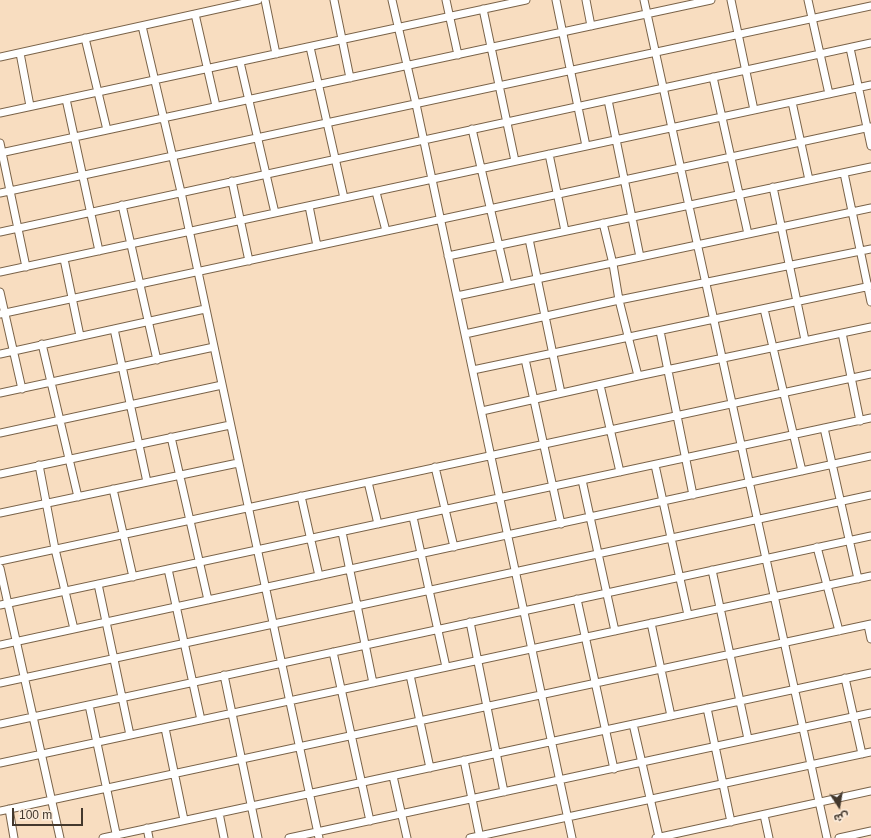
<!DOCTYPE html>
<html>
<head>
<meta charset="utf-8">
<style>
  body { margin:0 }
  #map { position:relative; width:871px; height:838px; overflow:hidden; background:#f8ddc0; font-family:Helvetica,"Noto Sans Arabic",sans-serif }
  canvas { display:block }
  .north { position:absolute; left:819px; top:786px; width:40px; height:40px; -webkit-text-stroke:3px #fcecdb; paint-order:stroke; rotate:168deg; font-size:11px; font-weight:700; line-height:16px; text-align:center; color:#43382d }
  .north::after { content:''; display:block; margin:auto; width:14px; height:18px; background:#43382d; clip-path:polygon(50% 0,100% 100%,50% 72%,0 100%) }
  .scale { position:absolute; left:12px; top:808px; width:71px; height:18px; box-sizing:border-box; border:2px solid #43382d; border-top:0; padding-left:5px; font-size:12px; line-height:14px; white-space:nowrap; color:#43382d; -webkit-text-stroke:3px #fcecdb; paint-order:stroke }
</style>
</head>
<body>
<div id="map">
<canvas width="871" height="838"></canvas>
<div class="north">ش</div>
<div class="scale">100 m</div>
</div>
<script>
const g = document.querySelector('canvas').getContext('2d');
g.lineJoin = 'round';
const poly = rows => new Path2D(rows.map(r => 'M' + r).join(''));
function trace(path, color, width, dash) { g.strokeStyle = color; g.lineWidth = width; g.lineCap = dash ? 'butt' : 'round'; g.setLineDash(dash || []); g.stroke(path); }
const minor = poly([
  [265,0,276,54],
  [334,0,350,78],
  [392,0,416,104,572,838],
  [446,0,458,55],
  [556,0,586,146],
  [586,0,591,26],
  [644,0,827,838],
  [731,0,754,110],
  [808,0,829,94],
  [483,9,515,161],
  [195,14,216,106],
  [142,26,181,192,319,838],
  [85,38,107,130],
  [310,47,344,198],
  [850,48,871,146],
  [20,53,30,106],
  [0,57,258,0],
  [240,62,275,213],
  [713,77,748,234],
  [66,99,99,251],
  [608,100,640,257],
  [792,102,809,180],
  [0,113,526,0],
  [472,129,508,285],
  [0,143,26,267],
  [0,153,711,0],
  [549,154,565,231],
  [844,173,871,302],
  [232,181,249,261],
  [773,187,805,340],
  [376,192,386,231],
  [0,193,871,6],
  [122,205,157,360],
  [309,206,317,246],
  [603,223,613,264,619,300,638,376],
  [0,232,871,43],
  [529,239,561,393],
  [448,256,871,167],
  [64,259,80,336],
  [0,272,871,85],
  [0,292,22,389],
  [457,296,871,208],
  [764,309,802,471],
  [0,314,871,127],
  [114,329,147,482],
  [660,331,693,495],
  [842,333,860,421],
  [465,334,619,300,871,249],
  [42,344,78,497],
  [0,354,205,309],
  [525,359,561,524],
  [473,370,871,286],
  [600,385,620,472],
  [0,393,214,347],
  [482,411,638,376,871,327],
  [824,428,858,579],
  [0,433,222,385],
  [171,437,208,600],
  [39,465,55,549,74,629],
  [655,465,688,615],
  [435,467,454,547],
  [0,474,230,425],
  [582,480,615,631],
  [368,482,378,524],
  [113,489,133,577],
  [301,496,319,576],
  [0,513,238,463],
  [413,517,446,667],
  [342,532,373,683],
  [817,547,839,631],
  [0,561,871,374],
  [0,568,60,838],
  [168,569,201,720],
  [712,570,748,739],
  [98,584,130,735],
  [577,599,614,769],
  [0,605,871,418],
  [470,622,504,792],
  [651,623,671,716],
  [868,625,871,639],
  [0,645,871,456],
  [333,652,370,821],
  [224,675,258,838],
  [410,675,430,768],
  [845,678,862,754],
  [0,683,871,495],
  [89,705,117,838],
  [707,708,731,822],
  [0,724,871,536],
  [633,724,659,837],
  [165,728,184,820],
  [464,760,480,838],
  [0,763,871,576],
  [393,776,407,838],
  [9,809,14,838],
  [0,811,871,624],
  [219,813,224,838],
  [764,815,769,838],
  [147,828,149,838],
  [103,838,871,673],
  [289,838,871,713],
  [470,838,871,752],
  [656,838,871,791],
  [839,838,871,831]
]);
trace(minor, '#7a6349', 9);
trace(minor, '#fff', 7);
</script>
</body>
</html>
